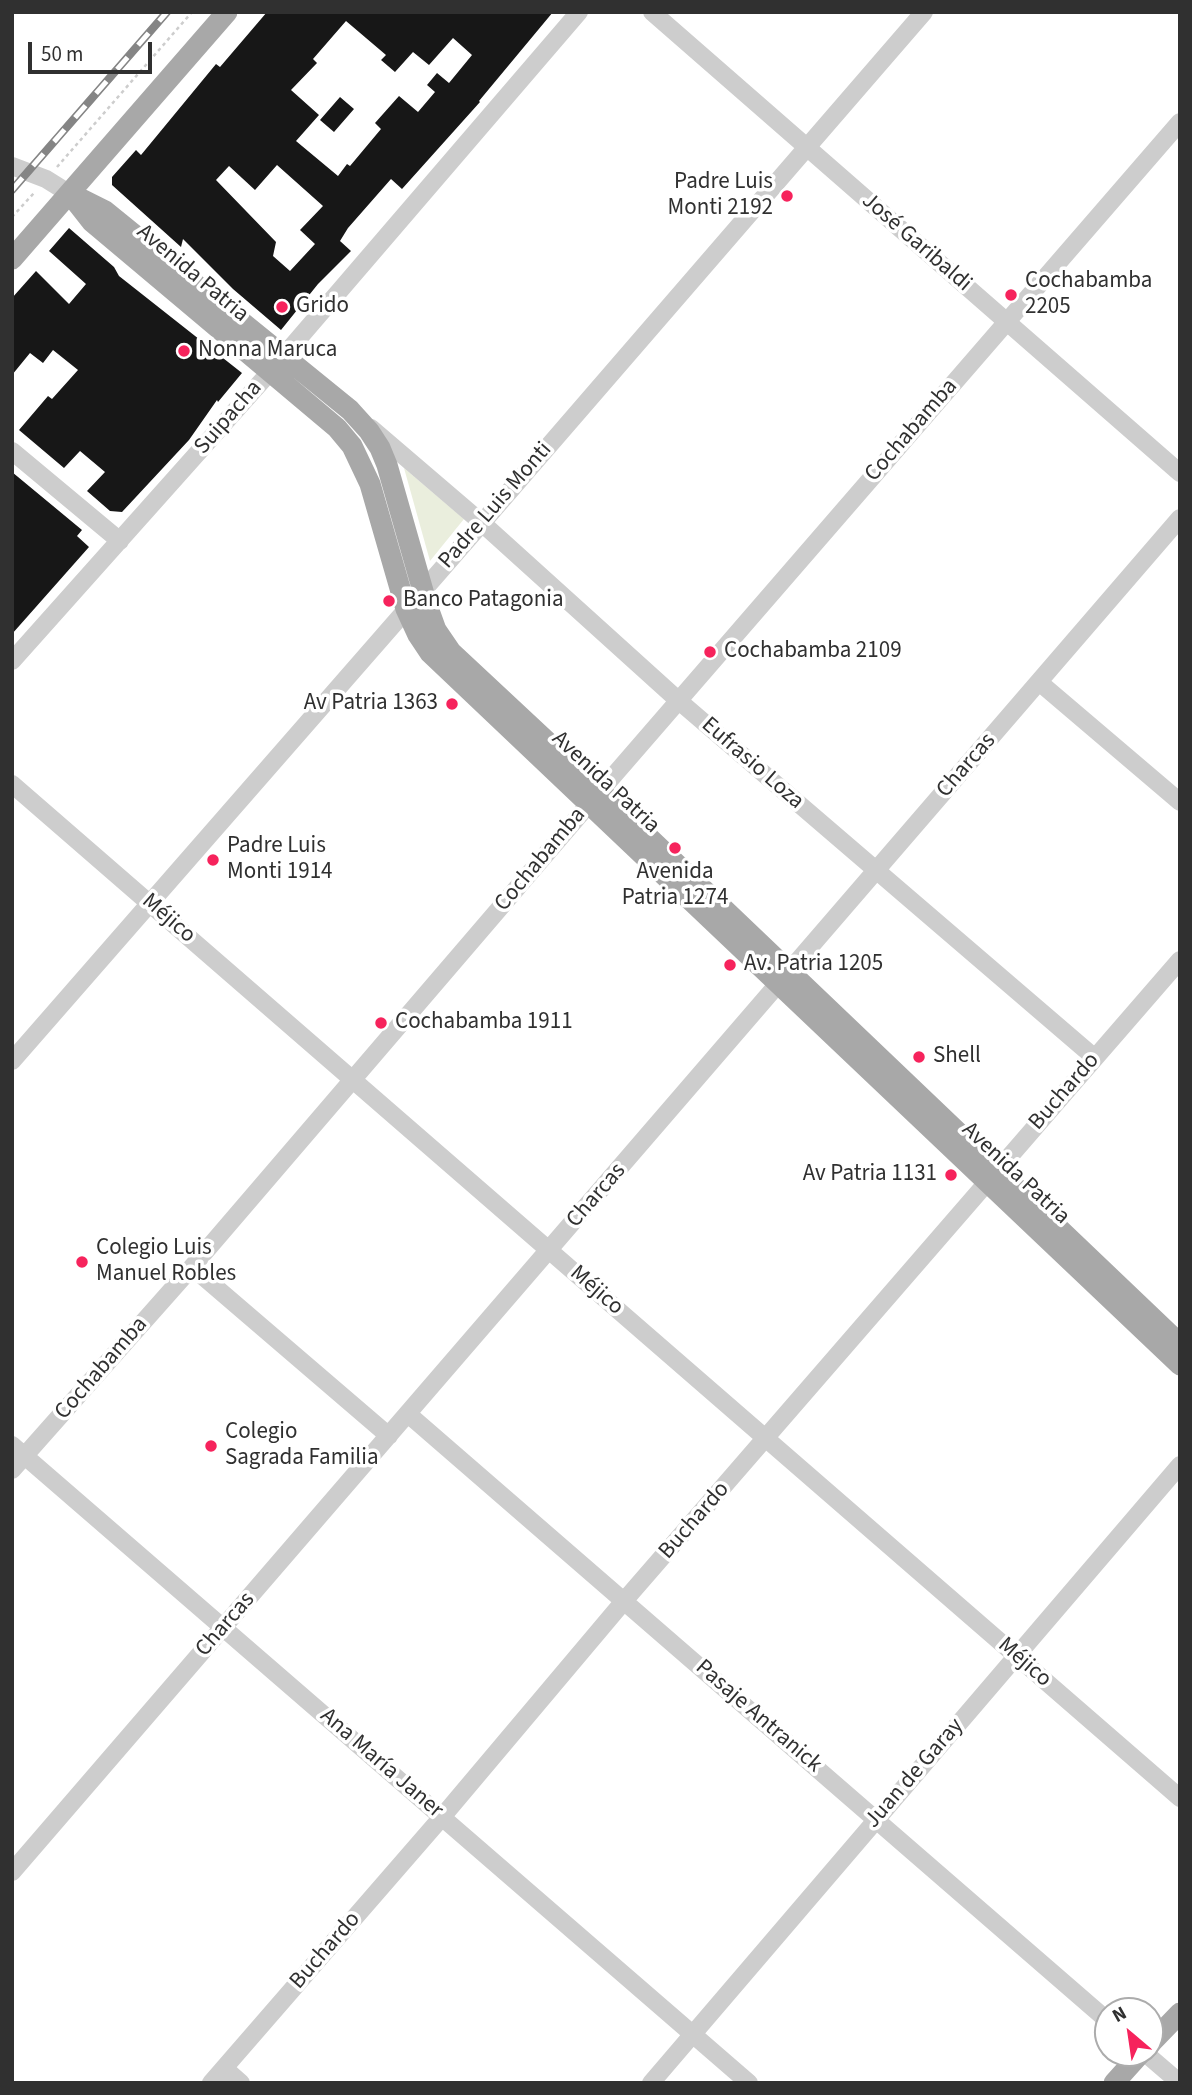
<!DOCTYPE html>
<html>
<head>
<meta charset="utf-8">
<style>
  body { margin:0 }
  #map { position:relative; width:1192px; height:2095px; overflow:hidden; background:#fff; font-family:"Source Sans 3",sans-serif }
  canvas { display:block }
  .frame { position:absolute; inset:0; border:14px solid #303030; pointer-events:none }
  .north { position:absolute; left:1094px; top:1997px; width:70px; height:70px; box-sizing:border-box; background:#fff; border:2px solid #acacac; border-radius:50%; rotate:331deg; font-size:19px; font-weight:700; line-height:28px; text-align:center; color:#303030 }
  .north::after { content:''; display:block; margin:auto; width:24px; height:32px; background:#f6235c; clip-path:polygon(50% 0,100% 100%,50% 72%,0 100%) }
  .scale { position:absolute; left:28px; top:42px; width:124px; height:32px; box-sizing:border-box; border:4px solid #303030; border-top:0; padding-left:9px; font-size:21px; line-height:24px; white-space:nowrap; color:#303030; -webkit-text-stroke:5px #fff; paint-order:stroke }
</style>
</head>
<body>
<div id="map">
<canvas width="1192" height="2095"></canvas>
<div class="frame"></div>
<div class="north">N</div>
<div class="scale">50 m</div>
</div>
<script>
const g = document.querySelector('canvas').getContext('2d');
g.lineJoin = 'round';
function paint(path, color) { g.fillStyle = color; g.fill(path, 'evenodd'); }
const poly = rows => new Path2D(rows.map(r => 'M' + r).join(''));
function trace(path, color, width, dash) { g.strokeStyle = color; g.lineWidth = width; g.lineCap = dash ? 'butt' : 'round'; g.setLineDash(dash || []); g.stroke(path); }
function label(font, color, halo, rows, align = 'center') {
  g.font = font + ' "Source Sans 3",sans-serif'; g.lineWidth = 7; g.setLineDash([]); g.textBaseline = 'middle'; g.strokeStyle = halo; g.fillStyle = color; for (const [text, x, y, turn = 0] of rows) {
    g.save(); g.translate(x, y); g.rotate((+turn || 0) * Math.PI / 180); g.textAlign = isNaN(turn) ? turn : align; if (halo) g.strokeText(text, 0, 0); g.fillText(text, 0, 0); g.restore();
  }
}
paint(poly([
  [404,468,464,519,430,561]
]), '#eaeedd');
paint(poly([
  [267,12,553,12,479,101,480,102,402,189,391,179,348,228,340,241,351,251,318,284,281,330,233,289,183,239,181,247,112,185,112,177,136,150,141,155,216,64,220,67],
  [346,21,386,55,381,60,395,72,413,52,429,65,453,38,472,55,449,83,437,73,427,85,435,92,418,112,399,96,375,123,381,129,350,166,347,164,338,176,296,141,319,115,291,90,317,63,313,59],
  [277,165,323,206,300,230,315,244,290,271,273,256,276,242,216,180,229,166,255,190],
  [340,97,354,109,334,132,320,120],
  [69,228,114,267,119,276,242,373,218,402,217,400,189,440,122,512,110,511,87,491,105,472,80,451,64,468,19,430,48,396,52,399,78,370,53,350,43,363,30,353,12,375,12,298,36,271,69,304,86,284,49,251],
  [12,472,82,530,77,536,89,547,12,634]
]), '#171717');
trace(poly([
  [57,167,192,12],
  [12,217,34,193]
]), '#cdcdcd', 2.5, [3.5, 3.5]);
trace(poly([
  [652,12,1180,473],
  [12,166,46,179,70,194],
  [371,428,482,523,679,701,1095,1058],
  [12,451,120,541],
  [12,661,269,373,579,12],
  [1039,682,1180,802],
  [12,784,1180,1798],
  [12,1061,482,523,924,12],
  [192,1267,389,1436],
  [408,1414,1108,2021],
  [12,1445,749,2083],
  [12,1470,192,1267,589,804,1180,122],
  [12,1872,1180,518],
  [1145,2053,1180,2083],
  [224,2068,241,2083],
  [211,2083,442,1817,624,1601,1180,960],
  [651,2083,1180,1465]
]), '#cdcdcd', 18);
trace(poly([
  [70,194,92,222,337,428,352,446,370,484,406,609,418,635,430,653,1180,1365],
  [75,196,105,211,350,410,369,431,380,448,387,465,427,605,436,630,451,652,600,791,1180,1344],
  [12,259,227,12],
  [1150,2044,1180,2013],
  [1114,2083,1141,2053]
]), '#a8a8a8', 21);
const rail = poly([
  [12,190,167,12]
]);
trace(rail, '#858585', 8);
trace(rail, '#fff', 5, [16]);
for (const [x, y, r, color] of [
  [787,196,7,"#f6235c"],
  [1011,295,7,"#f6235c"],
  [282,307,7,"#f6235c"],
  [184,351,7,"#f6235c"],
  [389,601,7,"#f6235c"],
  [710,652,7,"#f6235c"],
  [452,704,7,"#f6235c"],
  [675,848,7,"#f6235c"],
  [213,860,7,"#f6235c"],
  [730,965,7,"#f6235c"],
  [381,1023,7,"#f6235c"],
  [919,1057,7,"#f6235c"],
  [951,1175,7,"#f6235c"],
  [82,1262,7,"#f6235c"],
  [211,1446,7,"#f6235c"]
]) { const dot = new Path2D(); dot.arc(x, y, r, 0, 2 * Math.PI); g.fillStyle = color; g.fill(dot); trace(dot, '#fff', 2.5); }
label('23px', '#303030', '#fff', [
  ["Padre Luis",773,183,"right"],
  ["Monti 2192",773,209,"right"],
  ["Cochabamba",1025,282],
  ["2205",1025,308],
  ["Grido",296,307],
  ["Nonna Maruca",198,351],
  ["Banco Patagonia",403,601],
  ["Cochabamba 2109",724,652],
  ["Av Patria 1363",438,704,"right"],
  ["Padre Luis",227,847],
  ["Monti 1914",227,873],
  ["Avenida",675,873,"center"],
  ["Patria 1274",675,899,"center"],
  ["Av. Patria 1205",744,965],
  ["Cochabamba 1911",395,1023],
  ["Shell",933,1057],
  ["Av Patria 1131",937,1175,"right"],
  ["Colegio Luis",96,1249],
  ["Manuel Robles",96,1275],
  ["Colegio",225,1433],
  ["Sagrada Familia",225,1459]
], 'left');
label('23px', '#303030', '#fff', [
  ["José Garibaldi",916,243,41],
  ["Avenida Patria",192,274,40],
  ["Suipacha",229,418,-49],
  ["Cochabamba",912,431,-49],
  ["Padre Luis Monti",496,506,-49],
  ["Eufrasio Loza",752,764,41],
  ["Charcas",967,766,-49],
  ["Avenida Patria",605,783,43],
  ["Cochabamba",541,860,-50],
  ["Méjico",168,919,41],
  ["Buchardo",1065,1092,-49],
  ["Avenida Patria",1015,1174,43],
  ["Charcas",597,1196,-49],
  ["Méjico",596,1291,41],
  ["Cochabamba",102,1369,-49],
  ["Buchardo",695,1521,-49],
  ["Charcas",226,1625,-49],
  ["Méjico",1024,1663,41],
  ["Pasaje Antranick",758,1717,41],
  ["Ana María Janer",381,1764,41],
  ["Juan de Garay",915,1774,-49],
  ["Buchardo",326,1951,-49]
]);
</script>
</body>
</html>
